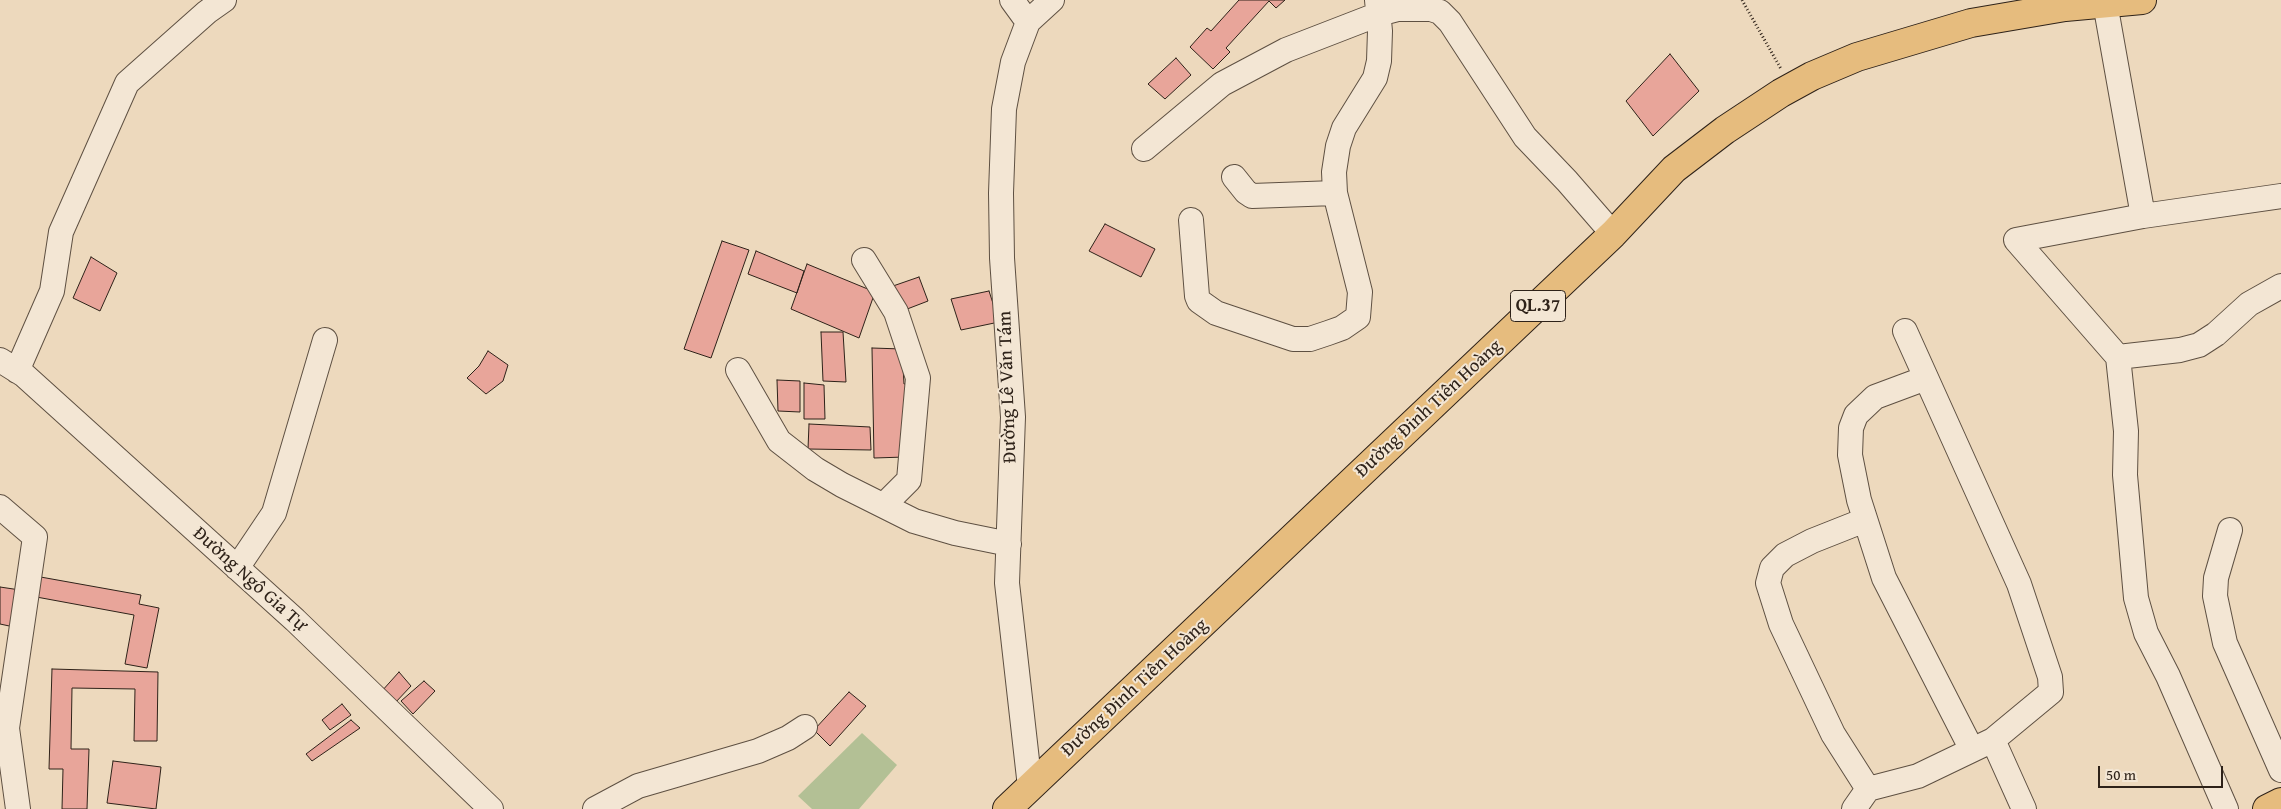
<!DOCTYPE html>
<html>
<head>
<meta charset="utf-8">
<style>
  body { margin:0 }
  #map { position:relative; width:2281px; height:809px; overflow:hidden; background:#edd9bd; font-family:"Gentium Book Plus",serif }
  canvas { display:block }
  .scale { position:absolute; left:2098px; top:766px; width:125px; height:22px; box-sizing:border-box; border:2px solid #2e2219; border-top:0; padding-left:6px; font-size:15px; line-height:18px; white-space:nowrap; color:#2e2219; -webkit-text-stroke:4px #f3e6d4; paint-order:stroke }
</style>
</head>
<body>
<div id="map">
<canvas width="2281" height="809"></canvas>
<div class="scale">50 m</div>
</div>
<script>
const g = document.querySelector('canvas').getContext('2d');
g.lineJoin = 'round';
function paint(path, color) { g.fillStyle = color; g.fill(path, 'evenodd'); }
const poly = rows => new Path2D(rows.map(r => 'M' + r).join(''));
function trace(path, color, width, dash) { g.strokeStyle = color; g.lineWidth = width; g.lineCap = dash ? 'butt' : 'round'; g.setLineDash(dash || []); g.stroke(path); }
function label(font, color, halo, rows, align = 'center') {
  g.font = font + ' "Gentium Book Plus",serif'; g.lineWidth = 4; g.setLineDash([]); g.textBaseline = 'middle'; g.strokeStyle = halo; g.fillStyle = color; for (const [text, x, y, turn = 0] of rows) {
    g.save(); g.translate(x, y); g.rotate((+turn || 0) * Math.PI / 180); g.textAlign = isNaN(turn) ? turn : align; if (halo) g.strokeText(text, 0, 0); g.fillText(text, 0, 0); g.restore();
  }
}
paint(poly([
  [862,733,897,765,859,809,812,809,798,796]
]), '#b3c095');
const building = poly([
  [1239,0,1285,0,1276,8,1269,1,1226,48,1230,52,1213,69,1190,47,1207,28,1211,31,1239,0],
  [1670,54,1699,91,1653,136,1626,101,1670,54],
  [1176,58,1191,75,1165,99,1148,84,1176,58],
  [1105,224,1155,249,1141,277,1089,251,1105,224],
  [722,241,749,250,711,358,684,349,722,241],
  [756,251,804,271,797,293,748,274,756,251],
  [91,257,117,273,100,311,73,298,91,257],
  [807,264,875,292,859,338,791,309,807,264],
  [919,277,928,301,902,311,893,286,919,277],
  [989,291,999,322,961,330,951,299,989,291],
  [821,332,843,332,846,382,823,381,821,332],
  [872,348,902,349,904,384,912,383,912,402,904,403,905,457,874,458,872,348],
  [488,351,508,365,503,381,486,394,467,378,479,366,488,351],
  [777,380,800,381,800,412,778,411,777,380],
  [804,383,824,385,825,419,804,419,804,383],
  [809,424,870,427,871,450,808,449,809,424],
  [35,576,141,595,139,604,159,608,147,668,125,664,134,615,31,596,35,576],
  [0,587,20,590,14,627,0,624,0,587],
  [52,669,158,672,157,741,134,741,135,689,72,688,71,749,89,749,87,809,62,809,63,769,49,769,52,669],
  [399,672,411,686,394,704,381,692,399,672],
  [424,681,435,691,413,714,401,701,424,681],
  [849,692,866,706,830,746,814,730,849,692],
  [342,704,351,715,330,730,322,720,342,704],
  [351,720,360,728,312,761,306,754,351,720],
  [113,761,161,767,156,809,107,803,113,761]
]);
paint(building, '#e8a59a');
trace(building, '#2e2219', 1);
const minor = poly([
  [1012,0,1028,22],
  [2105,3,2143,216],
  [1144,149,1222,84,1286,50,1379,14,1398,9,1431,9,1440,12,1450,22,1525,137,1567,181,1613,234],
  [1234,177,1246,192,1252,196,1335,193],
  [1191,220,1197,296,1199,301,1216,313,1293,339,1310,339,1328,333,1342,328,1358,317,1360,292,1335,193,1334,172,1338,146,1344,128,1375,78,1379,61,1380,31,1377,0],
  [864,260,896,312,918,378,909,480,884,505],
  [2118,357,2180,350,2199,345,2216,334,2249,304,2281,286],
  [0,360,24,375,295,620,491,809],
  [738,370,779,441,815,469,842,485,914,521,955,533,1009,544],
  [17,371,52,291,61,232,127,83,207,12,224,0],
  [1926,378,1875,397,1856,415,1851,428,1850,455,1859,500,1884,578,1972,750],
  [0,507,35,537,7,728],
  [1865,520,1812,541,1785,555,1772,568,1768,583,1781,624,1833,734,1868,789],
  [2230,530,2216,578,2215,596,2225,643,2281,770],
  [237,568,274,513,325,340],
  [2,715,7,728,18,809],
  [1993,740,2024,809],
  [1030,787,1007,583,1013,417,1002,258,1001,193,1004,109,1013,62,1028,22,1052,0],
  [595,809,638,786,758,751,788,738,805,727],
  [1854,809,1868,789,1918,776,1993,740,2051,692,2050,677,2019,584,1905,331],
  [2226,809,2168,676,2146,633,2136,598,2125,475,2126,431,2118,357,2016,240,2143,216,2281,196]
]);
const major = poly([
  [1007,809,1613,234,1674,169,1725,130,1781,93,1812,76,1857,57,1971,23,2065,7,2142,0],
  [2267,809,2281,802]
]);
trace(minor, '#5e5042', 26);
trace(major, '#2e2219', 30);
trace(poly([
  [1742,0,1781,69]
]), '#2e2219', 3, [1, 2.5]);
trace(minor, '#f3e6d4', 24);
trace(major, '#e6bc7e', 28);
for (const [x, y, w] of [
  [1538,306,55]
]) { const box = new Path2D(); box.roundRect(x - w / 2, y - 15.5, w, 31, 4); g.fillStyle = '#f3e6d4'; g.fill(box); trace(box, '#2e2219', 1); }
label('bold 18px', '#2e2219', null, [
  ["QL.37",1538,306]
]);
label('19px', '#2e2219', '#f3e6d4', [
  ["Đường Lê Văn Tám",1008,387,-92],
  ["Đường Đinh Tiên Hoàng",1429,409,-43],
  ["Đường Ngô Gia Tự",250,580,42],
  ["Đường Đinh Tiên Hoàng",1135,688,-43]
]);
</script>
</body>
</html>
